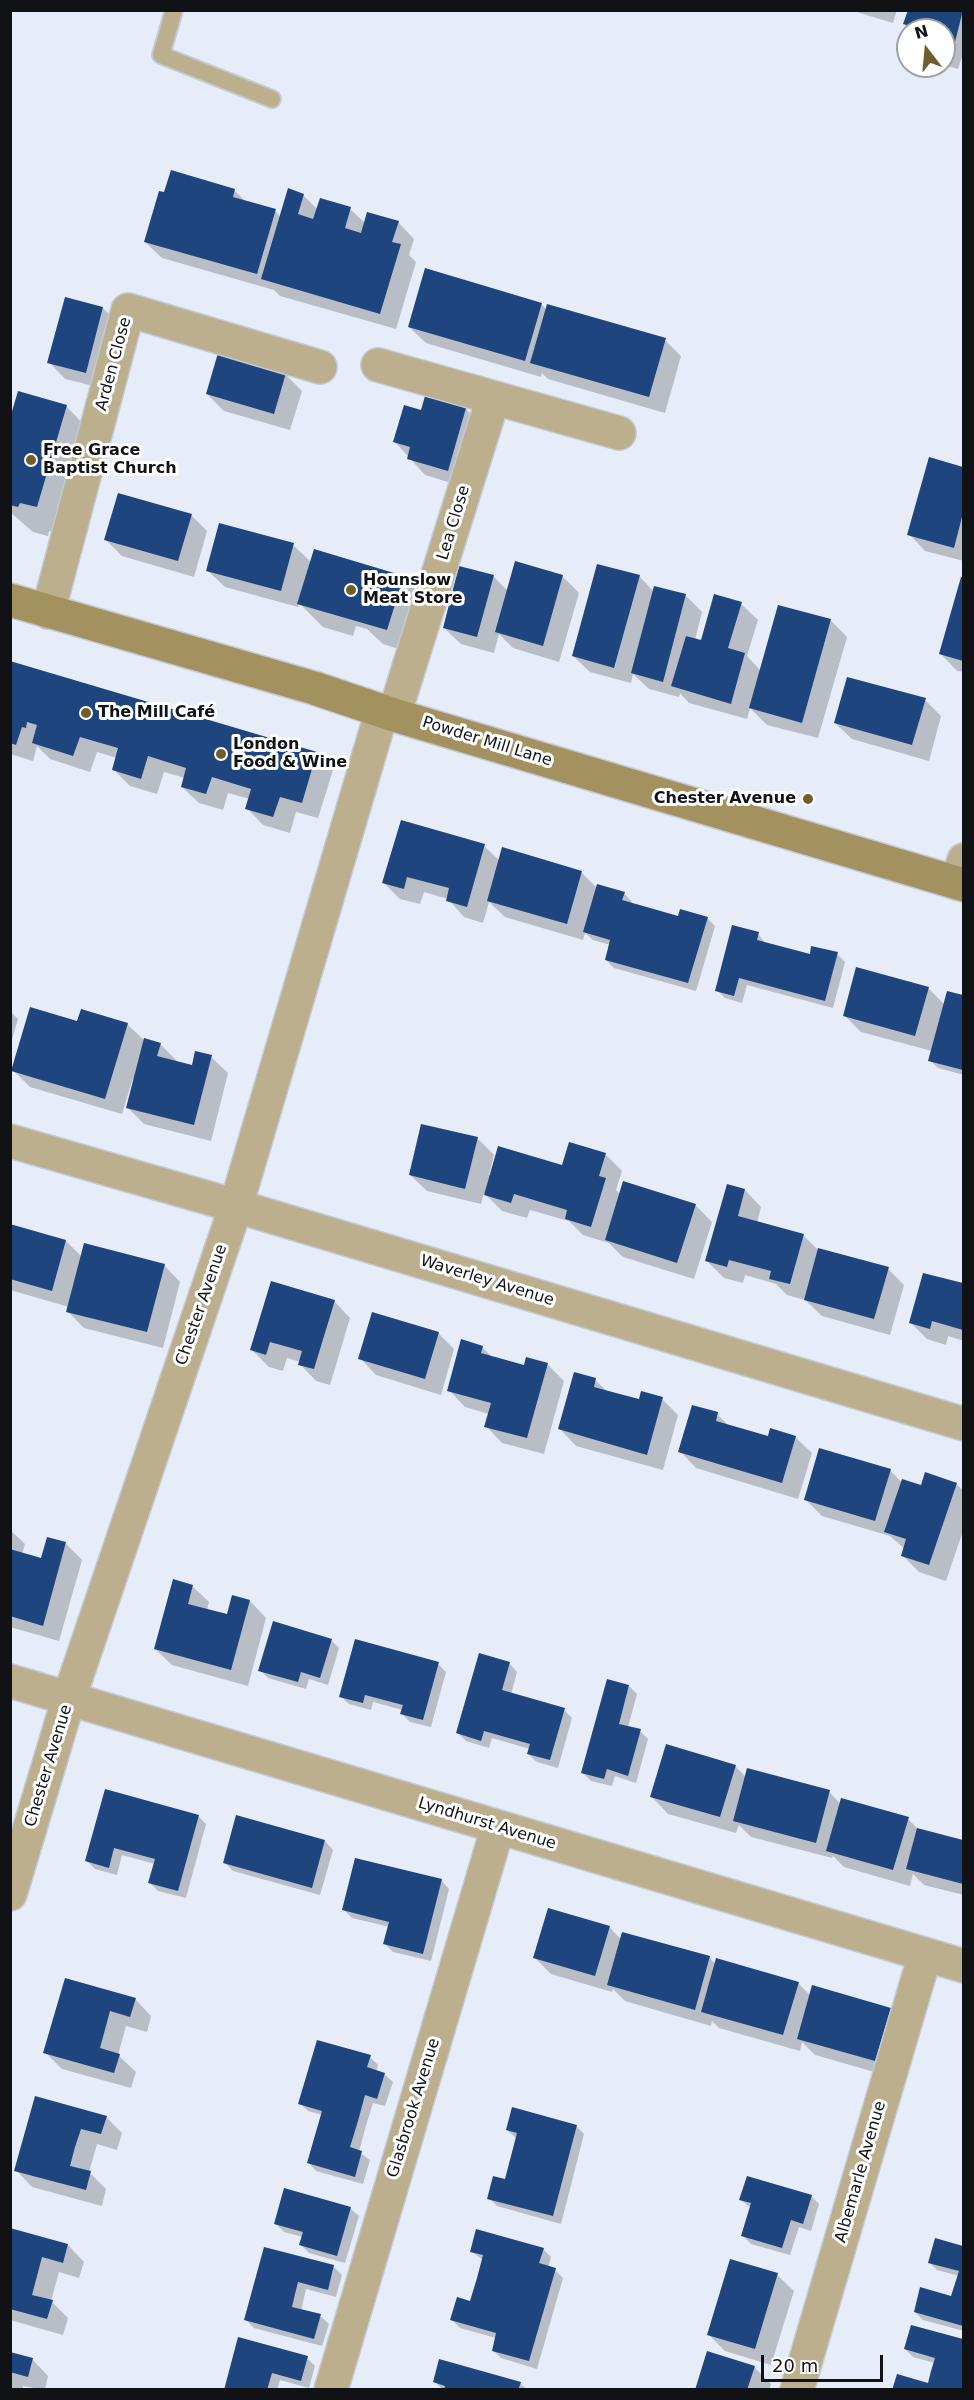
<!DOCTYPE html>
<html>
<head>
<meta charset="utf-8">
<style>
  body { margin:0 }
  #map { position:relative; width:974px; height:2400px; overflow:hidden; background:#e6edf8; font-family:"DejaVu Sans",sans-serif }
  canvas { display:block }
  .frame { position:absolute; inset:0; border:12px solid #101216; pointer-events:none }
  .north { position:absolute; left:896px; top:18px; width:60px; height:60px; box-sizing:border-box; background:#fff; border:2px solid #9fa0a2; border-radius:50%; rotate:344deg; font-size:16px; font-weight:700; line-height:24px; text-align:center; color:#101216 }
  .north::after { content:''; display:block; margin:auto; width:21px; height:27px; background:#6f5e2c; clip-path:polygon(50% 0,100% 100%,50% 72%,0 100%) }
  .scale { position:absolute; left:761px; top:2355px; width:122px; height:27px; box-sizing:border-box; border:3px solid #101216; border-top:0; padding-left:8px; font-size:18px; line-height:21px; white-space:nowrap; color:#101216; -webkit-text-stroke:4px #fff; paint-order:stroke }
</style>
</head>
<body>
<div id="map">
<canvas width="974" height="2400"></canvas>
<div class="frame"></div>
<div class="north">N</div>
<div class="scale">20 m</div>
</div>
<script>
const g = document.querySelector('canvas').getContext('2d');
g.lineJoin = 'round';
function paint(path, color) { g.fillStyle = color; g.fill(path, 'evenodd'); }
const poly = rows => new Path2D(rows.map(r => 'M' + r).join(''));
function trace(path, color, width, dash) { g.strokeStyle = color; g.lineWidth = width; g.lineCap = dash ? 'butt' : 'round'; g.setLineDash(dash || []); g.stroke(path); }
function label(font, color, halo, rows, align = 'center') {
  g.font = font + ' "DejaVu Sans",sans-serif'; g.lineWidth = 6; g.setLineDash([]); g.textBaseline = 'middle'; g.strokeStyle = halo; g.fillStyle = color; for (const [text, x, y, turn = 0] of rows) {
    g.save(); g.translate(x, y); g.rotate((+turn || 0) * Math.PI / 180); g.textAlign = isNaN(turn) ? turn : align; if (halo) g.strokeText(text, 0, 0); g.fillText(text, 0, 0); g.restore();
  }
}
paint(poly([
  [850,10,897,10,893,23],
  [909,10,964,10,964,50,958,69,944,65,944,30,911,30,905,24],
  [234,190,247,203,275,211,281,217,303,195,318,210,350,209,365,223,398,222,414,239,409,255,416,262,396,329,280,296,274,290,162,258,145,242],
  [541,304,547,310,665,340,681,356,665,413,548,379,542,373,541,377,426,343,409,327],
  [103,308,119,324,102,388,65,379,49,362],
  [285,374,302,391,290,430,224,411,207,394],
  [66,406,95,436,67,536,49,531,48,536,33,532,10,512,10,423],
  [466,409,482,426,464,487,425,475,395,442,422,412],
  [930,459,964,468,964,561,925,551,909,534],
  [191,515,207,531,194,577,122,556,106,540],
  [293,545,311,562,403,577,427,601,411,653,383,644,367,629,356,626,353,636,323,627,299,603,298,607,225,587,208,571],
  [493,576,508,591,562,576,579,593,559,662,513,648,499,634,494,653,461,644,444,628],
  [639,576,654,592,655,588,686,596,702,612,695,640,702,642,741,604,758,620,747,656,761,671,830,620,847,637,818,738,767,725,750,708,747,719,689,703,680,693,679,697,649,689,633,674,631,683,590,672,573,656],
  [962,579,964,579,964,672,957,671,941,654],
  [10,663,316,753,333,770,318,818,296,812,290,833,263,825,247,808,250,799,228,793,223,810,199,803,182,787,185,778,164,772,157,794,130,786,113,769,117,758,97,752,90,772,50,759,37,746,33,761,10,754],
  [925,700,941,716,929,761,852,739,835,723],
  [484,846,500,861,581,872,597,888,624,893,632,902,631,904,679,917,707,918,715,926,696,991,614,968,606,960,611,945,593,940,585,933,583,940,505,917,489,902,483,923,464,917,448,899,424,892,420,904,400,899,384,883],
  [758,934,766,944,811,955,837,954,845,962,833,1008,747,985,742,1003,725,998,717,990],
  [928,988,945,1005,948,992,964,997,964,1075,938,1068,930,1060,932,1051,861,1032,844,1015],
  [10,1011,18,1019,10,1046],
  [78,1023,127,1024,145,1041,160,1044,177,1061,176,1063,193,1067,211,1057,228,1073,211,1141,144,1124,128,1108,135,1079,133,1078,122,1114,30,1087,13,1070],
  [477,1138,494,1155,489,1175,563,1167,605,1154,622,1171,616,1190,620,1194,695,1205,712,1222,694,1279,623,1257,609,1243,583,1235,569,1221,530,1210,527,1218,502,1211,484,1193,481,1204,427,1191,410,1175],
  [728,1185,745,1190,761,1207,757,1223,803,1235,819,1251,888,1269,904,1285,890,1335,822,1316,805,1300,787,1295,776,1284,745,1275,743,1283,724,1278,707,1261],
  [10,1225,66,1241,82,1257,164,1265,180,1282,163,1348,84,1328,68,1312,69,1307,10,1290],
  [925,1274,964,1285,964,1341,948,1336,946,1345,927,1339,911,1323],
  [334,1301,350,1318,330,1385,316,1381,300,1364,301,1362,287,1358,283,1371,269,1367,252,1350],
  [438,1333,454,1349,441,1395,376,1375,360,1358],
  [482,1347,493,1358,525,1366,547,1364,564,1381,544,1454,502,1443,486,1426,489,1414,465,1407,449,1390],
  [595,1380,608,1392,640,1401,662,1399,678,1415,663,1470,576,1446,560,1429],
  [717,1414,730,1427,769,1438,795,1437,812,1453,798,1499,696,1468,680,1451],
  [890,1470,902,1483,922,1487,956,1484,964,1491,964,1528,946,1581,919,1572,902,1555,905,1549,890,1536,822,1516,806,1500],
  [10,1530,25,1544,22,1554,42,1560,48,1538,66,1544,82,1560,59,1641,10,1627],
  [192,1586,209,1602,207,1610,228,1616,250,1601,266,1618,248,1686,172,1665,155,1649],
  [331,1640,339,1648,328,1685,309,1679,306,1689,268,1678,260,1670],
  [509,1663,517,1672,511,1695,564,1710,572,1718,558,1768,537,1762,528,1754,530,1749,492,1738,489,1748,466,1741,458,1733],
  [438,1664,446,1672,431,1727,410,1722,402,1714,403,1710,373,1702,371,1710,349,1704,340,1696],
  [629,1686,637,1694,628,1727,640,1731,648,1739,636,1783,615,1776,612,1786,591,1781,583,1773],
  [735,1766,746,1777,829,1792,841,1804,908,1819,919,1830,964,1842,964,1895,924,1885,913,1874,910,1886,844,1867,833,1856,832,1858,751,1837,739,1825,736,1833,668,1814,652,1797],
  [106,1791,198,1816,206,1824,186,1898,158,1891,150,1883,155,1864,122,1855,117,1875,95,1869,87,1861],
  [237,1817,325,1841,333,1850,320,1895,233,1871,225,1863],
  [441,1880,449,1889,431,1961,393,1952,385,1944,390,1927,352,1918,344,1910],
  [610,1928,622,1940,709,1957,716,1965,798,1983,811,1996,890,2009,907,2026,892,2077,815,2055,802,2042,800,2051,719,2028,712,2021,711,2026,625,2001,613,1989,612,1992,551,1974,535,1958],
  [66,1980,135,1999,151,2016,147,2032,126,2026,118,2055,136,2072,131,2088,62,2069,45,2052],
  [370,2057,378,2065,376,2072,384,2074,393,2082,385,2106,373,2103,365,2129,359,2152,370,2160,363,2184,316,2171,308,2162,322,2115,308,2111,300,2103],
  [36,2098,106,2117,122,2133,117,2150,97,2144,89,2172,106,2189,102,2206,32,2187,16,2170],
  [576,2126,584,2134,561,2224,497,2206,489,2198,506,2181,517,2139,507,2130],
  [811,2196,819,2204,811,2231,799,2227,790,2255,751,2244,743,2236,751,2208,741,2200],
  [350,2208,359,2216,345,2263,309,2253,301,2245,303,2237,284,2232,276,2224],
  [10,2229,68,2245,84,2262,79,2278,59,2272,51,2301,68,2318,63,2335,10,2320],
  [936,2240,964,2248,964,2331,923,2320,915,2312,953,2298,959,2276,937,2270,929,2262],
  [265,2248,333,2266,342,2275,336,2297,306,2289,301,2311,320,2316,329,2324,322,2346,254,2328,245,2319],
  [543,2249,551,2257,548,2268,555,2270,563,2278,537,2369,501,2358,493,2350,496,2338,460,2328,452,2320,471,2303,483,2260,471,2251],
  [777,2275,794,2291,771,2365,725,2351,709,2335],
  [912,2326,964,2341,964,2390,894,2390,929,2385,935,2363,913,2357,905,2349],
  [10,2353,32,2359,48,2376,45,2390,23,2386,23,2390,10,2390],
  [307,2358,315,2366,309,2388,280,2380,277,2390,225,2390],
  [754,2367,771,2384,769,2390,696,2390],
  [435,2382,520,2383,527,2390,443,2390]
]), '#0003');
paint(poly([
  [908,10,963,10,950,62,944,60,944,30,922,30,903,24],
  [171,170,235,189,233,197,276,209,257,274,144,242,159,191,164,192],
  [288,188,304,194,298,214,313,219,320,198,351,207,345,228,361,233,367,212,399,221,392,242,401,244,380,314,261,279],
  [425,268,542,303,525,361,408,327],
  [65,297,103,307,86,373,47,363],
  [547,304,666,338,649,397,530,363],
  [218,353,286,373,274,414,206,394],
  [18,391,67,405,37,507,20,503,18,507,10,505,10,418],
  [425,396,466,408,448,471,407,459,410,447,393,442,404,405,421,410],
  [929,457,963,467,963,513,954,548,907,535],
  [118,493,192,514,178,561,104,540],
  [219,523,294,543,281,591,206,571],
  [314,549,404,576,387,630,297,604],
  [515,561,563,575,543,646,495,632],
  [597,564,640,575,614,668,572,656],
  [459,566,494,575,477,637,443,628],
  [961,577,963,577,963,661,939,654],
  [654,586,686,594,663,682,631,673],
  [714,594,742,602,728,648,745,653,731,704,671,686,686,636,701,640],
  [778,605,831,619,802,723,749,708],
  [10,661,317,752,302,803,280,797,273,817,245,809,251,789,212,777,206,794,181,787,186,768,148,756,141,779,112,770,118,748,80,737,73,756,32,743,37,725,27,722,26,728,22,727,16,745,10,743],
  [847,677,926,698,912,745,834,723],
  [401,820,485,844,467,907,446,901,449,888,407,877,404,889,382,883],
  [502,847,582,871,567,924,487,901],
  [597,884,625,892,622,900,678,916,680,909,708,917,688,983,605,960,610,940,583,932],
  [732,925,759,932,757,940,810,954,811,946,838,952,825,1001,739,978,734,996,715,991],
  [856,967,929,987,915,1036,843,1016],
  [947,991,963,995,963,1070,928,1061],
  [30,1007,77,1021,81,1009,128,1023,105,1099,11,1071],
  [144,1038,161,1043,157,1056,192,1065,195,1051,212,1055,194,1125,126,1108],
  [421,1124,478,1137,465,1189,409,1175],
  [569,1142,606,1153,599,1176,606,1178,591,1227,565,1219,567,1210,514,1194,511,1203,484,1195,498,1146,562,1165],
  [623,1181,696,1204,677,1263,605,1240],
  [727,1184,745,1189,738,1216,804,1234,790,1284,769,1279,771,1271,729,1260,727,1267,705,1261],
  [10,1224,66,1240,52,1291,10,1279],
  [84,1243,165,1264,147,1332,66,1312],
  [818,1248,889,1267,874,1319,804,1300],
  [923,1273,963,1283,963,1330,932,1321,930,1329,909,1323],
  [271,1281,335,1300,314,1369,298,1365,302,1351,270,1342,266,1355,250,1350],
  [372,1312,439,1332,425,1379,358,1359],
  [461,1339,483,1346,481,1353,524,1365,526,1357,548,1363,527,1438,484,1427,491,1403,447,1391],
  [574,1372,596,1378,594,1387,616,1393,639,1399,641,1391,663,1397,647,1455,558,1429],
  [692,1405,718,1412,716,1421,768,1436,770,1428,796,1436,782,1483,678,1452],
  [819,1448,891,1469,875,1521,804,1500],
  [925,1472,957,1483,929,1565,901,1556,906,1539,884,1532,902,1479,921,1485],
  [47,1537,66,1542,43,1626,10,1616,10,1549,41,1558],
  [173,1579,193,1585,188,1604,227,1614,232,1595,250,1600,231,1670,154,1649],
  [273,1621,332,1639,320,1678,301,1672,298,1682,258,1671],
  [355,1639,439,1662,423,1720,400,1714,403,1705,365,1695,363,1703,339,1697],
  [479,1653,510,1662,502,1690,565,1708,550,1760,527,1754,530,1744,484,1731,481,1741,456,1733],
  [607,1679,629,1685,619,1724,641,1729,628,1776,607,1769,604,1779,581,1773],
  [666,1744,736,1765,720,1817,650,1797],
  [747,1768,830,1790,816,1843,733,1821],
  [105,1789,199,1815,178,1891,148,1883,155,1859,114,1848,109,1868,85,1861],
  [841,1798,909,1817,893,1870,826,1851],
  [236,1815,325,1840,312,1888,223,1863],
  [917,1828,963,1840,963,1884,906,1869],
  [355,1858,442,1879,423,1954,383,1944,389,1922,342,1910],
  [548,1908,610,1926,595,1976,533,1958],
  [622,1932,710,1956,695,2010,607,1985],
  [716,1958,799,1982,783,2035,701,2012],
  [65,1978,136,1998,130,2017,110,2011,100,2048,120,2054,114,2073,43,2053],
  [812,1985,891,2008,875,2061,797,2039],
  [317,2040,371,2055,367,2067,385,2073,377,2099,365,2095,358,2121,350,2147,362,2151,355,2177,307,2163,322,2111,298,2104],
  [35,2096,107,2116,101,2134,81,2129,75,2147,70,2166,91,2171,86,2190,14,2171],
  [512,2107,577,2125,553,2216,487,2199,493,2176,505,2179,517,2133,506,2130],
  [747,2176,812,2195,803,2224,791,2220,782,2248,741,2236,751,2203,739,2200],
  [284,2188,351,2207,337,2256,299,2245,303,2232,274,2224],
  [10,2228,68,2244,63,2263,42,2257,32,2295,53,2300,47,2319,10,2309],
  [476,2229,544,2248,539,2263,556,2268,529,2361,492,2351,496,2333,450,2320,457,2297,470,2301,477,2278,483,2255,470,2252],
  [935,2238,963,2246,963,2326,914,2312,920,2287,951,2296,959,2271,928,2263],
  [264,2247,334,2265,328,2290,298,2282,295,2294,292,2307,321,2314,314,2339,244,2320],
  [730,2259,778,2273,755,2349,707,2335],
  [911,2325,963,2339,963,2390,892,2390,897,2374,928,2383,931,2371,935,2358,904,2349],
  [238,2337,308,2356,301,2381,272,2373,267,2390,224,2390],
  [707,2351,755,2366,747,2390,695,2390],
  [10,2352,33,2358,28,2377,10,2372],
  [439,2359,521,2382,518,2390,444,2390,445,2386,433,2382]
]), '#1e457d');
const lane = poly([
  [174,10,161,55,272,99]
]);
const street = poly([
  [378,365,619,433],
  [48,612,128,310,320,367],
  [394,715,493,399],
  [957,883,964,860],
  [10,1141,236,1206,964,1424],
  [10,1681,964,1966],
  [10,1894,69,1698,236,1206,382,711],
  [331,2390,498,1827],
  [797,2390,925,1955]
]);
const secondary = poly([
  [10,600,314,688,394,715,964,885]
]);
trace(lane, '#c4cad4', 20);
trace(street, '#c4cad4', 36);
trace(secondary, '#c4cad4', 36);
trace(lane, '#bbaf8e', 16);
trace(street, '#bbaf8e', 33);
trace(secondary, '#a3915f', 33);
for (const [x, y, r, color] of [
  [31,460,6,"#6f5e2c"],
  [351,590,6,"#6f5e2c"],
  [86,713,6,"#6f5e2c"],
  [221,754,6,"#6f5e2c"],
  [808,799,6,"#6f5e2c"]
]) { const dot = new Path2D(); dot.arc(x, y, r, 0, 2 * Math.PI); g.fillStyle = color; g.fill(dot); trace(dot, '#fff', 2); }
label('16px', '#101216', '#fff', [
  ["Arden Close",114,364,-75],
  ["Lea Close",454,523,-73],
  ["Powder Mill Lane",487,742,17],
  ["Waverley Avenue",487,1281,17],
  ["Chester Avenue",202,1305,-71],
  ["Chester Avenue",49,1766,-73],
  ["Lyndhurst Avenue",487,1824,17],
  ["Glasbrook Avenue",414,2108,-73],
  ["Albemarle Avenue",861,2172,-74]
]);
label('bold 16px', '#101216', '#fff', [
  ["Free Grace",43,451],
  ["Baptist Church",43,469],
  ["Hounslow",363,581],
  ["Meat Store",363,599],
  ["The Mill Café",98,713],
  ["London",233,745],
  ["Food & Wine",233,763],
  ["Chester Avenue",796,799,"right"]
], 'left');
</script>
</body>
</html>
